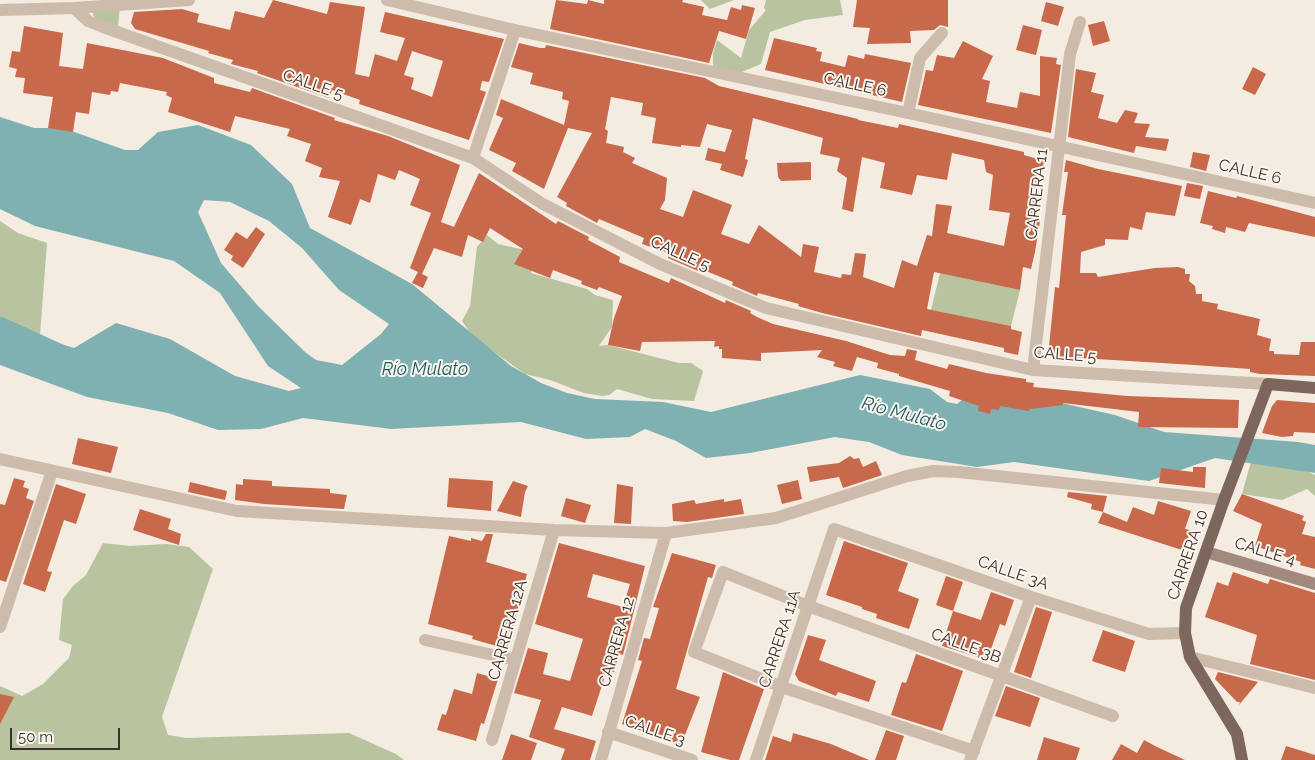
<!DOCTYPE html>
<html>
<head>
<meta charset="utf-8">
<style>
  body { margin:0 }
  #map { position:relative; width:1315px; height:760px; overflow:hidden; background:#f4ebe1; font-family:Raleway,sans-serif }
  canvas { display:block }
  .scale { position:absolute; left:10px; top:728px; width:110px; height:22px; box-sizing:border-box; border:2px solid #3b302b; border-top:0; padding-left:6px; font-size:15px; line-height:18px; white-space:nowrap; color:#3b302b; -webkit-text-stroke:4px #fbf5ee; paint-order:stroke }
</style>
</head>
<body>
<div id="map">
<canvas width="1315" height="760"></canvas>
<div class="scale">50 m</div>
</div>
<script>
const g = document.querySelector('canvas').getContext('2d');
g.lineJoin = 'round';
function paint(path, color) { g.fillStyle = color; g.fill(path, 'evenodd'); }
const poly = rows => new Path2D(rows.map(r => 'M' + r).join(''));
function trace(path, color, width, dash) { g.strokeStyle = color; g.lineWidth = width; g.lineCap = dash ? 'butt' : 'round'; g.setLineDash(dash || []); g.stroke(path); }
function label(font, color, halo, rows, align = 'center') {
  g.font = font + ' Raleway,sans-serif'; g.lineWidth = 4; g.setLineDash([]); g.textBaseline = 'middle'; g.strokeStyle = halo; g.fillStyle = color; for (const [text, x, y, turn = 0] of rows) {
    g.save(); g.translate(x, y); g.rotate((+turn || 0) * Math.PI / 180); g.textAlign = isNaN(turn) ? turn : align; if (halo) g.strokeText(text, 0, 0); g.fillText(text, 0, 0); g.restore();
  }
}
paint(poly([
  [701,0,734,0,710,9],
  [766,0,840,0,843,15,805,20,770,32,761,64,732,76,713,69,713,53,717,40,741,58,749,30,766,10,764,8],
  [120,6,118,26,96,19,93,15,94,12],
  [0,221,18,233,47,243,39,348,0,330],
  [487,235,498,244,534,252,531,273,587,289,595,295,613,300,612,327,599,346,608,345,679,363,691,363,703,371,694,401,652,399,617,389,609,395,602,396,584,393,550,380,525,374,473,337,462,321,470,306,477,247],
  [940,273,1020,290,1011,326,931,310],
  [1255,447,1315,475,1315,496,1307,489,1282,500,1242,494],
  [103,543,130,546,166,544,189,547,213,569,162,717,168,735,186,738,349,733,396,754,404,760,0,760,0,686,22,696,43,684,69,658,72,645,59,640,63,599,73,586,86,575]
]), '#b8c4a0');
paint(poly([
  [0,117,34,128,63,128,125,150,138,150,158,132,198,125,251,145,292,184,310,228,412,284,511,366,541,383,567,393,595,399,663,402,711,412,860,375,930,389,947,402,957,404,980,385,1115,415,1164,432,1298,442,1315,445,1315,473,1215,458,1149,481,1014,462,977,467,902,455,869,442,835,437,750,453,706,458,676,441,645,429,630,437,586,439,521,422,391,429,303,418,261,429,218,430,168,413,87,397,0,365,0,330,59,357,116,323,170,339,235,376,289,391,301,388,268,366,220,293,174,261,35,226,0,209],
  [204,200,230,202,269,221,302,248,339,290,389,324,381,334,342,365,316,360,305,352,258,306,221,263,198,212]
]), '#7fb0b2');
trace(poly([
  [0,330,59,357,91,367]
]), '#7fb0b2', 26);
paint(poly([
  [273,0,327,14,330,2,365,7,355,74,369,77,375,54,397,61,405,38,380,32,385,12,504,39,489,82,482,81,480,90,486,92,469,140,359,104,360,100,332,90,329,98,257,73,258,71,231,64,233,60,208,53,209,51,135,29,131,23,134,12,182,9,199,14,197,22,230,30,235,11,264,18],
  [412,51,443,61,432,97,411,89,414,78,404,75],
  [556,0,587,4,588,0,604,4,604,0,683,0,682,2,704,7,702,15,727,20,731,7,741,10,742,5,755,8,746,39,719,31,709,63,550,29],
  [857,0,948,0,948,27,940,25,934,30,910,31,911,43,867,44,870,28,853,27],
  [1046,2,1064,7,1058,26,1041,21],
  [1104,21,1110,41,1093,46,1088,25],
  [1023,25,1042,30,1036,55,1016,50],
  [24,26,63,33,59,66,83,69,87,43,163,58,214,78,214,83,250,92,252,88,335,118,334,120,388,136,460,165,441,222,454,227,479,173,556,224,558,221,589,237,588,240,620,257,619,262,669,283,671,278,725,303,726,300,751,311,750,313,757,317,773,324,846,341,890,355,905,356,907,349,917,351,915,360,947,369,949,364,986,373,1026,379,1026,382,1034,383,1033,387,1127,396,1239,400,1238,428,1138,427,1139,412,1063,403,1063,405,1030,409,1029,411,1000,406,999,410,991,409,990,414,978,411,979,406,949,396,950,391,899,376,899,374,877,368,878,363,857,357,852,371,833,366,835,362,817,357,822,350,761,353,761,361,722,358,722,349,719,349,719,346,714,347,715,341,642,342,640,351,608,345,614,318,622,296,599,287,597,290,581,284,582,281,553,270,550,278,514,264,523,249,490,228,483,242,468,235,462,257,434,248,422,274,418,272,428,277,423,288,412,283,418,272,410,268,431,213,410,205,420,179,399,170,395,180,378,174,370,203,360,199,351,225,328,217,340,181,319,177,322,168,305,161,311,144,287,136,290,129,235,116,230,132,168,112,172,98,166,95,167,92,120,83,118,92,111,91,110,95,92,92,89,114,76,112,73,132,48,128,53,97,23,93,25,78,15,77,17,69,9,67,12,51,20,52],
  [774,38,817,48,816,51,822,52,820,61,845,67,848,55,864,59,865,54,911,63,902,102,765,70],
  [963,41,993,56,982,79,990,81,986,102,1017,108,1020,92,1040,96,1040,56,1057,58,1056,64,1061,65,1051,133,918,105,926,70,933,71,937,55,954,58],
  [519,43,540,48,545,48,546,45,705,78,719,86,858,119,858,120,898,128,899,124,1024,152,1024,155,1044,161,1034,220,1040,221,1035,252,1031,269,1023,267,1020,290,934,272,927,309,1011,326,1011,329,1022,332,1018,355,1004,352,1004,348,922,330,921,336,822,313,798,306,799,304,758,293,757,296,732,285,733,282,706,271,705,274,668,258,669,253,642,244,644,238,599,219,597,223,566,206,567,203,557,197,592,133,568,128,544,189,512,171,516,163,489,150,503,118,496,115,501,99,564,125,569,101,562,99,563,92,530,84,533,73,511,67],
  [611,97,643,103,641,115,656,118,652,143,681,147,681,145,700,147,707,124,732,130,725,152,708,148,705,160,722,164,720,170,743,177,748,160,745,159,753,118,823,138,820,154,840,158,837,171,847,178,842,209,853,212,862,157,885,163,880,188,912,195,917,175,947,180,952,153,984,160,986,172,993,175,989,210,1010,213,1004,246,947,233,952,206,936,204,932,236,927,235,917,266,902,260,894,288,863,277,866,254,855,253,851,275,842,274,841,278,814,272,819,247,803,244,801,257,759,225,749,244,721,234,732,205,693,190,683,217,660,209,665,200,667,178,632,163,635,158,623,152,624,147,606,143,608,131,605,129],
  [1253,67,1266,74,1255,95,1242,89],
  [1076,69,1096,73,1091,92,1104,95,1098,118,1117,123,1125,110,1138,113,1134,123,1150,124,1145,137,1169,139,1166,151,1136,146,1134,153,1068,137],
  [1193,152,1210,155,1206,171,1190,167],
  [1066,160,1098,169,1182,186,1175,216,1146,212,1142,230,1130,227,1128,240,1105,239,1105,245,1081,252,1080,273,1096,273,1098,277,1155,268,1178,267,1185,269,1185,274,1190,274,1189,281,1195,286,1196,294,1202,294,1202,301,1218,304,1217,309,1260,319,1257,335,1271,339,1269,351,1274,351,1274,354,1299,355,1301,342,1315,342,1315,376,1260,374,1250,372,1250,369,1194,365,1048,356,1055,287,1059,288,1066,215,1062,215,1068,172,1064,172],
  [811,162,811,180,781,181,778,177,777,163],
  [1187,183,1203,186,1200,199,1184,196],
  [1208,191,1236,198,1237,196,1315,217,1315,237,1249,223,1245,232,1226,227,1225,233,1212,229,1213,226,1200,223],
  [256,227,265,234,243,268,231,260,233,256,224,250,236,232,247,239],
  [1277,400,1315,403,1315,433,1294,432,1293,436,1282,437,1262,433,1272,406],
  [78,438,118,447,111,473,72,464],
  [850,456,854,459,859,458,863,467,876,461,882,475,843,488,839,477,810,482,807,467,839,463],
  [1193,467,1206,467,1205,488,1159,483,1161,468,1193,472],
  [14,478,25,481,23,487,29,489,26,498,34,501,6,582,0,580,0,504,5,505],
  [449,478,493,481,491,511,447,507],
  [243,479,272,481,272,486,330,489,330,493,347,495,344,509,264,504,235,500,236,484,243,485],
  [798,480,802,499,782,504,777,485],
  [513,481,528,486,525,492,521,517,497,511],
  [190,482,227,491,225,500,188,492],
  [56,484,86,494,76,524,64,520,47,571,52,572,45,592,23,584],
  [617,484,633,487,631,524,614,523],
  [1068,492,1107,496,1103,512,1091,509,1092,504,1067,497],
  [1242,494,1304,516,1302,520,1306,522,1302,534,1315,537,1315,569,1300,565,1301,562,1255,546,1262,524,1233,511],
  [566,498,591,505,585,523,561,516],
  [724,499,724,502,741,499,744,514,687,522,673,521,672,504,694,500,696,504],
  [1158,501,1191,511,1185,529,1190,530,1185,551,1098,523,1103,512,1127,522,1133,507,1154,515],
  [140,509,171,519,168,529,181,534,179,545,133,530],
  [486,534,493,534,486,562,527,574,507,649,472,639,473,636,428,624,449,536,471,541,471,538,482,541],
  [844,541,908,563,898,591,919,599,909,629,876,618,877,614,862,609,862,607,826,595],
  [559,543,645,566,623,655,619,654,614,672,607,670,592,716,562,707,554,729,596,741,590,760,561,760,565,749,529,737,541,700,514,693,528,648,548,653,543,674,570,681,583,639,535,624],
  [593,574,630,584,623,607,587,597],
  [672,553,716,565,712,578,708,577,676,689,700,697,681,745,622,724,642,661,638,660,644,638,650,639,659,608,653,607],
  [1233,572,1268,584,1270,579,1315,593,1315,680,1250,664,1257,635,1205,617,1217,582,1228,586],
  [946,576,963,582,953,611,936,605],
  [991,592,1014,600,1005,626,1000,624,987,660,942,646,953,611,981,620],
  [1036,607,1052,612,1031,678,1014,672],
  [1103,630,1135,641,1125,672,1092,661],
  [808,635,826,640,819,660,876,681,869,702,838,692,836,696,799,681,795,674],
  [916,654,963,671,942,731,891,715,902,682,906,683],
  [723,672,764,689,739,760,730,760,701,752],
  [1218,672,1258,682,1239,705,1240,702,1237,702,1215,679],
  [477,673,498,679,484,724,481,723,476,741,437,730,442,714,446,715,454,689,472,694],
  [1006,686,1040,698,1030,727,995,716],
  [0,694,14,697,0,724],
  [886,730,904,736,896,760,875,760],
  [793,733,831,744,869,760,765,760,773,736,791,742],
  [511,734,537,743,531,760,502,760],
  [1044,737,1080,748,1076,760,1037,760],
  [1144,740,1155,746,1185,760,1112,760,1121,744,1137,753],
  [1286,746,1315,755,1315,760,1281,760]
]), '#c8694b');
trace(poly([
  [387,0,515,30,908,113,1315,203],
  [74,8,88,21,103,27,473,158,541,203,660,264,766,308,1033,370,1268,384],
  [0,10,74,8,189,0],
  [908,113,920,58,942,33],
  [473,158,515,30],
  [1033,370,1070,54,1080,22],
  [0,459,237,511,554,530,666,533,776,518,907,476,933,471,959,472,1224,500],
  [0,627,52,471],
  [425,640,516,660],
  [1190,657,1315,688],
  [608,732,692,760],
  [492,740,554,530],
  [974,751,782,687,694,652,723,572,808,606,1113,716],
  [601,760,666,533],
  [756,760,834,529,1031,597,1149,634,1185,633],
  [970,760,1031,597]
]), '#cdbbac', 12);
trace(poly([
  [1206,552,1315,584]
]), '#a18a7d', 12);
trace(poly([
  [1242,760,1237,734,1190,657,1185,633,1186,608,1224,500,1268,384,1315,388]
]), '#7d675c', 12);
label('16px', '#3b302b', '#fbf5ee', [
  ["CALLE 5",313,85,19],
  ["CALLE 6",855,85,12],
  ["CALLE 6",1250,172,13],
  ["CARRERA 11",1037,194,-83],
  ["CALLE 5",680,254,24],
  ["CALLE 5",1065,355,4],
  ["CALLE 4",1265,552,17],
  ["CARRERA 10",1188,555,-71],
  ["CALLE 3A",1013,573,19],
  ["CARRERA 12A",508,630,-74],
  ["CARRERA 11A",780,639,-72],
  ["CARRERA 12",617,642,-74],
  ["CALLE 3B",966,646,20],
  ["CALLE 3",655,731,19]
]);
label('italic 18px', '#1f5a5e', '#fbf5ee', [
  ["Río Mulato",425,370],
  ["Río Mulato",904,414,15]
]);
</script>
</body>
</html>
